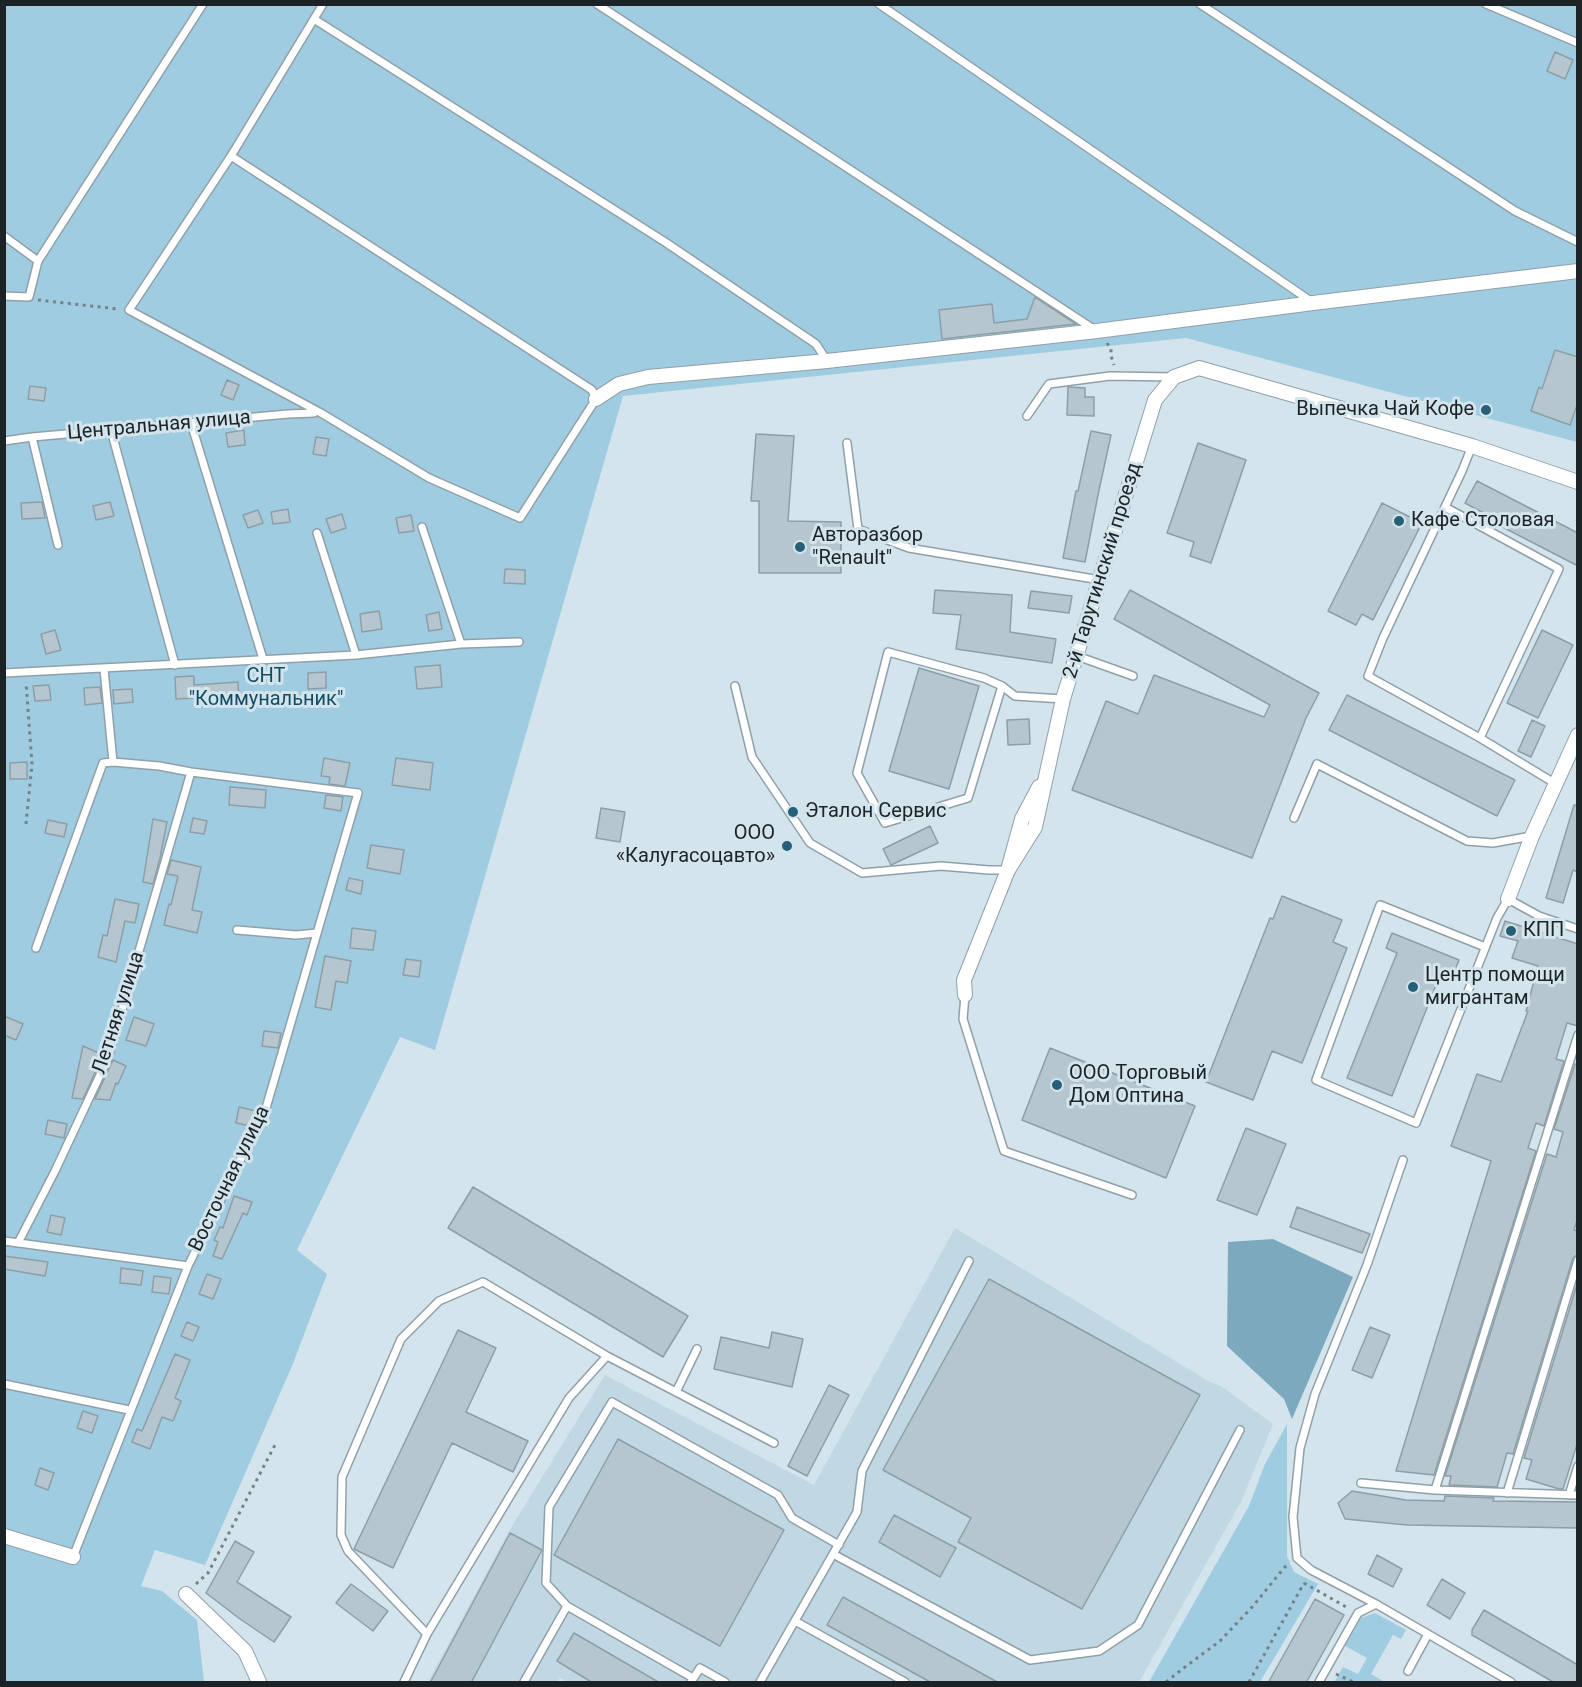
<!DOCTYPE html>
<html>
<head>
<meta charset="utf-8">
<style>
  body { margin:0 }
  #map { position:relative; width:1582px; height:1687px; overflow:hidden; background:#d3e4ed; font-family:Roboto,sans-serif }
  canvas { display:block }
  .frame { position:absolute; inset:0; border:6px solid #1c2326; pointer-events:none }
</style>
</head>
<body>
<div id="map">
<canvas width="1582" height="1687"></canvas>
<div class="frame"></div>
</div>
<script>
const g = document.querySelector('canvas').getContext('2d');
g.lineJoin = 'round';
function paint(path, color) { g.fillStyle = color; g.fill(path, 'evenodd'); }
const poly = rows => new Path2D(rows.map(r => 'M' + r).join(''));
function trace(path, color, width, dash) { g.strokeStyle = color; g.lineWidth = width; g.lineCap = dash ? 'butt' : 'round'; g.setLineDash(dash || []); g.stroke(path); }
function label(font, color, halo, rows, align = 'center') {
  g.font = font + ' Roboto,sans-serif'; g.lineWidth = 6; g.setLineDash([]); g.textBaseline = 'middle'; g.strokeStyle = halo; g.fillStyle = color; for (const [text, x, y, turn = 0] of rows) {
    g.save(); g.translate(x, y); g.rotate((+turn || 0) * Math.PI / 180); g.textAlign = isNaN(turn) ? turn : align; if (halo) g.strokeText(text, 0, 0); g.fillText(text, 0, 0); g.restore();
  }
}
paint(poly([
  [955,1228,1210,1382,1221,1386,1273,1424,1241,1502,1139,1682,569,1682,560,1678,557,1682,428,1682,509,1531,605,1375,814,1485]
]), '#c0d8e4');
paint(poly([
  [5,5,1577,5,1577,442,1186,338,623,396,435,1050,400,1037,297,1250,327,1274,292,1366,205,1565,155,1550,141,1586,162,1591,197,1620,204,1682,5,1682,4,239,33,253,5,231],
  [1287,1424,1287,1556,1294,1572,1318,1584,1260,1682,1149,1682,1249,1506,1265,1464],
  [1375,1613,1406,1630,1401,1639,1393,1635,1371,1674,1385,1682,1337,1682,1335,1681,1343,1667,1358,1674,1367,1658,1345,1646,1361,1618]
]), '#9fcce1');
paint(poly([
  [1273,1239,1353,1277,1292,1419,1284,1399,1227,1346,1228,1242]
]), '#7ca9bd');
const building = poly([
  [1555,52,1573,60,1565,79,1547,71,1555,52],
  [1035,297,1076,324,942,339,939,310,992,304,994,323,1027,319,1035,297],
  [1555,350,1578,357,1578,402,1570,425,1531,411,1539,387,1542,389,1555,350],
  [227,380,239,385,233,400,221,395,227,380],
  [30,386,46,388,44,401,28,399,30,386],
  [1068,387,1085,388,1085,397,1094,397,1094,416,1067,415,1068,387],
  [244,430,245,445,228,447,226,433,244,430],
  [1091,431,1111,435,1098,495,1085,562,1063,558,1076,491,1078,491,1091,431],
  [756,434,794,436,788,521,841,522,841,573,759,573,759,501,751,501,756,434],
  [316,437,329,439,326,456,313,454,316,437],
  [1198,443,1246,460,1211,563,1190,556,1194,542,1167,533,1198,443],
  [1477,481,1578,533,1578,566,1487,519,1489,516,1465,503,1477,481],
  [42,502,45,518,22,519,21,503,42,502],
  [110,502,114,516,96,520,93,506,110,502],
  [1382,503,1422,523,1373,620,1362,614,1356,625,1328,611,1382,503],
  [288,509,290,522,273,524,271,512,288,509],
  [258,510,263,523,248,528,243,515,258,510],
  [342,514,346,528,331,533,326,519,342,514],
  [411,515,414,531,399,533,396,518,411,515],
  [505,569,525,570,525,584,504,583,505,569],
  [935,590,1012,595,1010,632,1056,639,1052,663,956,649,961,615,933,613,935,590],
  [1130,590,1319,693,1306,718,1252,858,1072,790,1106,701,1138,714,1154,675,1264,717,1270,705,1114,619,1130,590],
  [1031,591,1072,596,1069,613,1028,608,1031,591],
  [379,611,382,629,362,632,360,614,379,611],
  [439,612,442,629,429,631,426,615,439,612],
  [55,630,61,650,46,654,41,634,55,630],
  [1542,630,1573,645,1538,718,1507,703,1542,630],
  [440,665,442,687,417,689,415,667,440,665],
  [919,668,979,686,949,789,889,771,919,668],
  [326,672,326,688,308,689,308,673,326,672],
  [194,676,194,685,238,682,239,704,213,706,213,697,176,699,175,677,194,676],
  [49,685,51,700,35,701,33,686,49,685],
  [100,687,102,703,85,705,84,688,100,687],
  [132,689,133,702,114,704,113,690,132,689],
  [1347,695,1515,780,1497,816,1329,730,1347,695],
  [1029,719,1030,744,1008,745,1007,720,1029,719],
  [1532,720,1545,726,1531,757,1518,751,1532,720],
  [324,758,350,763,345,786,329,784,330,777,321,776,324,758],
  [396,758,433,763,430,790,392,785,396,758],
  [27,762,27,779,10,779,10,763,27,762],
  [230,787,266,790,265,808,229,805,230,787],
  [326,795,343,797,341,811,324,808,326,795],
  [1574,805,1578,805,1578,872,1573,870,1563,903,1546,898,1574,805],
  [601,808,625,812,620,842,596,838,601,808],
  [193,818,207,821,204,834,190,832,193,818],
  [153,819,167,822,160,858,153,884,143,882,153,819],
  [48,820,67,824,64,837,45,833,48,820],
  [930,826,938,843,891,865,883,849,930,826],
  [371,845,404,850,400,874,367,868,371,845],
  [171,860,201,867,192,910,202,912,197,933,164,925,169,904,171,905,178,876,167,874,171,860],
  [349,878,363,881,361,894,346,890,349,878],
  [1282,896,1342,920,1333,942,1347,948,1302,1063,1272,1051,1253,1100,1206,1082,1270,918,1273,919,1282,896],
  [115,899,139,904,135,923,125,921,116,962,98,957,103,935,107,936,115,899],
  [1505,921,1578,944,1578,1026,1567,1023,1556,1059,1564,1061,1544,1126,1536,1123,1528,1148,1536,1151,1434,1475,1396,1471,1491,1161,1451,1146,1477,1074,1501,1082,1528,1011,1526,1011,1538,966,1512,958,1518,941,1500,936,1505,921],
  [352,928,376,931,373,950,350,948,352,928],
  [1392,933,1459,960,1453,975,1442,970,1392,1096,1347,1078,1397,953,1386,948,1392,933],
  [325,956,351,961,347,983,336,981,331,1010,315,1007,325,956],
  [406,959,421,961,419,977,403,975,406,959],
  [4,1016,23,1024,16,1040,4,1035,4,1016],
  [134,1017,154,1024,146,1046,126,1040,134,1017],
  [264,1031,281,1033,278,1048,262,1046,264,1031],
  [83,1046,103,1055,83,1099,72,1098,83,1046],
  [1050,1048,1195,1106,1166,1178,1022,1120,1050,1048],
  [113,1060,126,1066,118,1084,116,1083,110,1100,95,1099,113,1060],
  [1575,1064,1578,1065,1578,1217,1574,1230,1578,1231,1578,1254,1573,1258,1513,1454,1507,1453,1497,1487,1449,1485,1451,1476,1445,1476,1547,1154,1556,1157,1563,1132,1554,1129,1575,1064],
  [239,1107,256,1111,251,1126,236,1123,239,1107],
  [48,1120,67,1124,64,1138,45,1134,48,1120],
  [1246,1128,1286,1144,1257,1215,1217,1200,1246,1128],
  [473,1187,688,1316,663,1357,448,1228,473,1187],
  [234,1196,252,1202,247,1215,243,1213,222,1259,213,1256,218,1242,214,1240,220,1227,223,1228,234,1196],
  [1297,1207,1370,1234,1362,1253,1290,1227,1297,1207],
  [51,1215,65,1218,61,1235,47,1232,51,1215],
  [4,1256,48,1262,45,1276,4,1269,4,1256],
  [121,1268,143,1271,141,1285,120,1283,121,1268],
  [207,1274,221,1279,213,1299,199,1294,207,1274],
  [154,1276,171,1278,169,1294,152,1292,154,1276],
  [989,1279,1200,1395,1082,1609,958,1542,971,1518,883,1470,989,1279],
  [1578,1281,1578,1441,1563,1489,1559,1489,1526,1479,1532,1460,1524,1458,1578,1281],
  [187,1322,199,1327,193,1341,181,1336,187,1322],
  [1370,1327,1390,1335,1372,1378,1352,1370,1370,1327],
  [458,1330,496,1348,466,1412,528,1441,513,1472,452,1443,393,1568,354,1549,458,1330],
  [772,1332,803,1339,792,1387,714,1369,721,1337,769,1348,772,1332],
  [175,1354,190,1360,175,1398,181,1401,173,1421,162,1417,150,1449,132,1442,137,1429,142,1431,175,1354],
  [829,1385,849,1395,807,1476,788,1466,829,1385],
  [83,1411,98,1416,92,1433,77,1428,83,1411],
  [618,1439,784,1530,720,1646,554,1555,618,1439],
  [40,1468,54,1473,48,1490,35,1485,40,1468],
  [1352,1491,1406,1500,1444,1501,1445,1496,1494,1498,1493,1501,1578,1502,1578,1528,1407,1525,1345,1519,1338,1503,1352,1491],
  [894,1515,956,1548,940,1577,879,1542,894,1515],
  [510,1533,542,1550,471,1683,430,1683,510,1533],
  [235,1541,254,1552,237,1582,291,1617,274,1642,240,1619,206,1593,235,1541],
  [1377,1555,1402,1569,1393,1587,1368,1574,1377,1555],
  [1442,1579,1465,1593,1450,1619,1427,1605,1442,1579],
  [351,1584,388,1611,373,1631,336,1603,351,1584],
  [843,1597,999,1683,932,1683,827,1625,843,1597],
  [1315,1599,1344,1615,1306,1683,1268,1683,1315,1599],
  [1484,1610,1578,1665,1578,1683,1555,1683,1472,1635,1472,1630,1484,1610],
  [574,1633,660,1683,593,1683,557,1661,574,1633]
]);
paint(building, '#b6c6ce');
trace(building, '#8e9ea6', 1.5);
const lane = poly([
  [597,4,1095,330],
  [879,4,1312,302],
  [1200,4,1515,211,1578,242],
  [1486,4,1578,43],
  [314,19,665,242,816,344,827,361],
  [231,156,592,390,596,399,520,518,429,478,321,413,129,310,231,156,323,4],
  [4,236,38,261],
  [4,296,29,297,38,261,203,4],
  [1027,416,1049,384,1110,376,1174,377],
  [191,423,263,659],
  [111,430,175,665],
  [32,437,58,545],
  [4,441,32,437,111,430,288,414,314,413],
  [847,443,858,529,909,548,1100,580],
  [1445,507,1559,569,1480,738,1368,676,1383,638,1445,507,1462,471,1472,446],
  [422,527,461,644],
  [317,533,356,655],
  [1077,656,1133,676],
  [104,669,113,762],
  [4,673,356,655,461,644,519,642],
  [735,686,752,757,810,843,862,873,941,866,989,870,1008,870],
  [1002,686,968,798,885,823,857,773,888,652,984,678,1002,686,1015,696,1063,699],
  [1480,738,1556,784],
  [1294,818,1317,764,1467,841,1493,843,1532,836],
  [237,930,296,935,317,933],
  [1485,947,1380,905,1316,1080,1416,1123,1497,918,1508,899,1539,916,1578,929],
  [36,948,103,763,113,762,159,766,191,772,358,793,266,1108,188,1266,73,1557],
  [965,995,963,1019,1004,1151,1132,1195],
  [1578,1035,1435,1490,1578,1495],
  [4,1241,188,1266],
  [18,1243,55,1171,108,1058,191,772],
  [4,1384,129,1410],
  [676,1392,697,1349],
  [1361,1483,1435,1490],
  [1507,1493,1578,1260],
  [1569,1495,1578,1466],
  [833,1554,1030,1660,1099,1651,1138,1625,1240,1430],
  [1376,1604,1311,1570,1297,1558,1293,1517,1300,1448,1315,1394,1367,1265,1403,1160],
  [567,1606,546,1583,549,1507,612,1402,778,1495,792,1518,839,1545],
  [795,1621,905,1682],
  [427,1634,348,1551,341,1535,342,1477,401,1339,439,1301,483,1282,607,1356],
  [1408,1671,1428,1634],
  [404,1682,427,1634,569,1398,607,1356,774,1443],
  [524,1682,567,1606,693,1678],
  [691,1682,700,1668,725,1682],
  [760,1682,857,1512,862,1471,969,1261],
  [1319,1682,1358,1613,1376,1604,1511,1682]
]);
const street = poly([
  [596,399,619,384,648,377,827,361,1097,331,1313,303,1578,271],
  [1008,870,1035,827,1063,699,1155,400,1174,377,1199,368,1472,446,1578,482],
  [1508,899,1532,836,1578,735],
  [965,995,964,980,1008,870,1022,819,1039,787],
  [4,1536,73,1557],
  [186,1594,245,1651,259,1682]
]);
trace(lane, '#90a0a8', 10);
trace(street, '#90a0a8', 16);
trace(poly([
  [38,300,118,309],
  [1107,343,1111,349,1111,356,1114,365],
  [26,824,32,764,26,682],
  [1304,1583,1348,1608],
  [196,1584,208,1573,276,1443],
  [1336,1674,1353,1682],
  [1166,1682,1185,1667,1220,1641,1253,1606,1284,1568,1288,1564],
  [1249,1682,1304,1583]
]), '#758187', 3, [3, 4.5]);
trace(lane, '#fff', 7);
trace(street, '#fff', 14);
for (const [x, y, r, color] of [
  [1486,410,6,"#256078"],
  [1399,521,6,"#256078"],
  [800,547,6,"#256078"],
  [793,812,6,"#256078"],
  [787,846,6,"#256078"],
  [1511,931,6,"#256078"],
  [1413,987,6,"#256078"],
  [1057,1085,6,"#256078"]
]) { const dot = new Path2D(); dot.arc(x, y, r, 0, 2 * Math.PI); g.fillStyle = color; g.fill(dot); trace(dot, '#d3e4ed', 2); }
label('20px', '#1c2326', '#d3e4ed', [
  ["Выпечка Чай Кофе",1474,410,"right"],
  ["Кафе Столовая",1411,521],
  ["Авторазбор",812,536],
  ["\"Renault\"",812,559],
  ["Эталон Сервис",805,812],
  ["ООО",775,834,"right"],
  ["«Калугасоцавто»",775,857,"right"],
  ["КПП",1523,931],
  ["Центр помощи",1425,976],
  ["мигрантам",1425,999],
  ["ООО Торговый",1069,1074],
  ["Дом Оптина",1069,1097]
], 'left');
label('20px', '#1c2326', '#d3e4ed', [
  ["Центральная улица",159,426,-5],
  ["2-й Тарутинский проезд",1103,571,-73],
  ["Летняя улица",119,1013,-72],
  ["Восточная улица",230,1179,-64]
]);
label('20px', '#124d64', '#d3e4ed', [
  ["СНТ",266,677],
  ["\"Коммунальник\"",266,700]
]);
</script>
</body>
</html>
